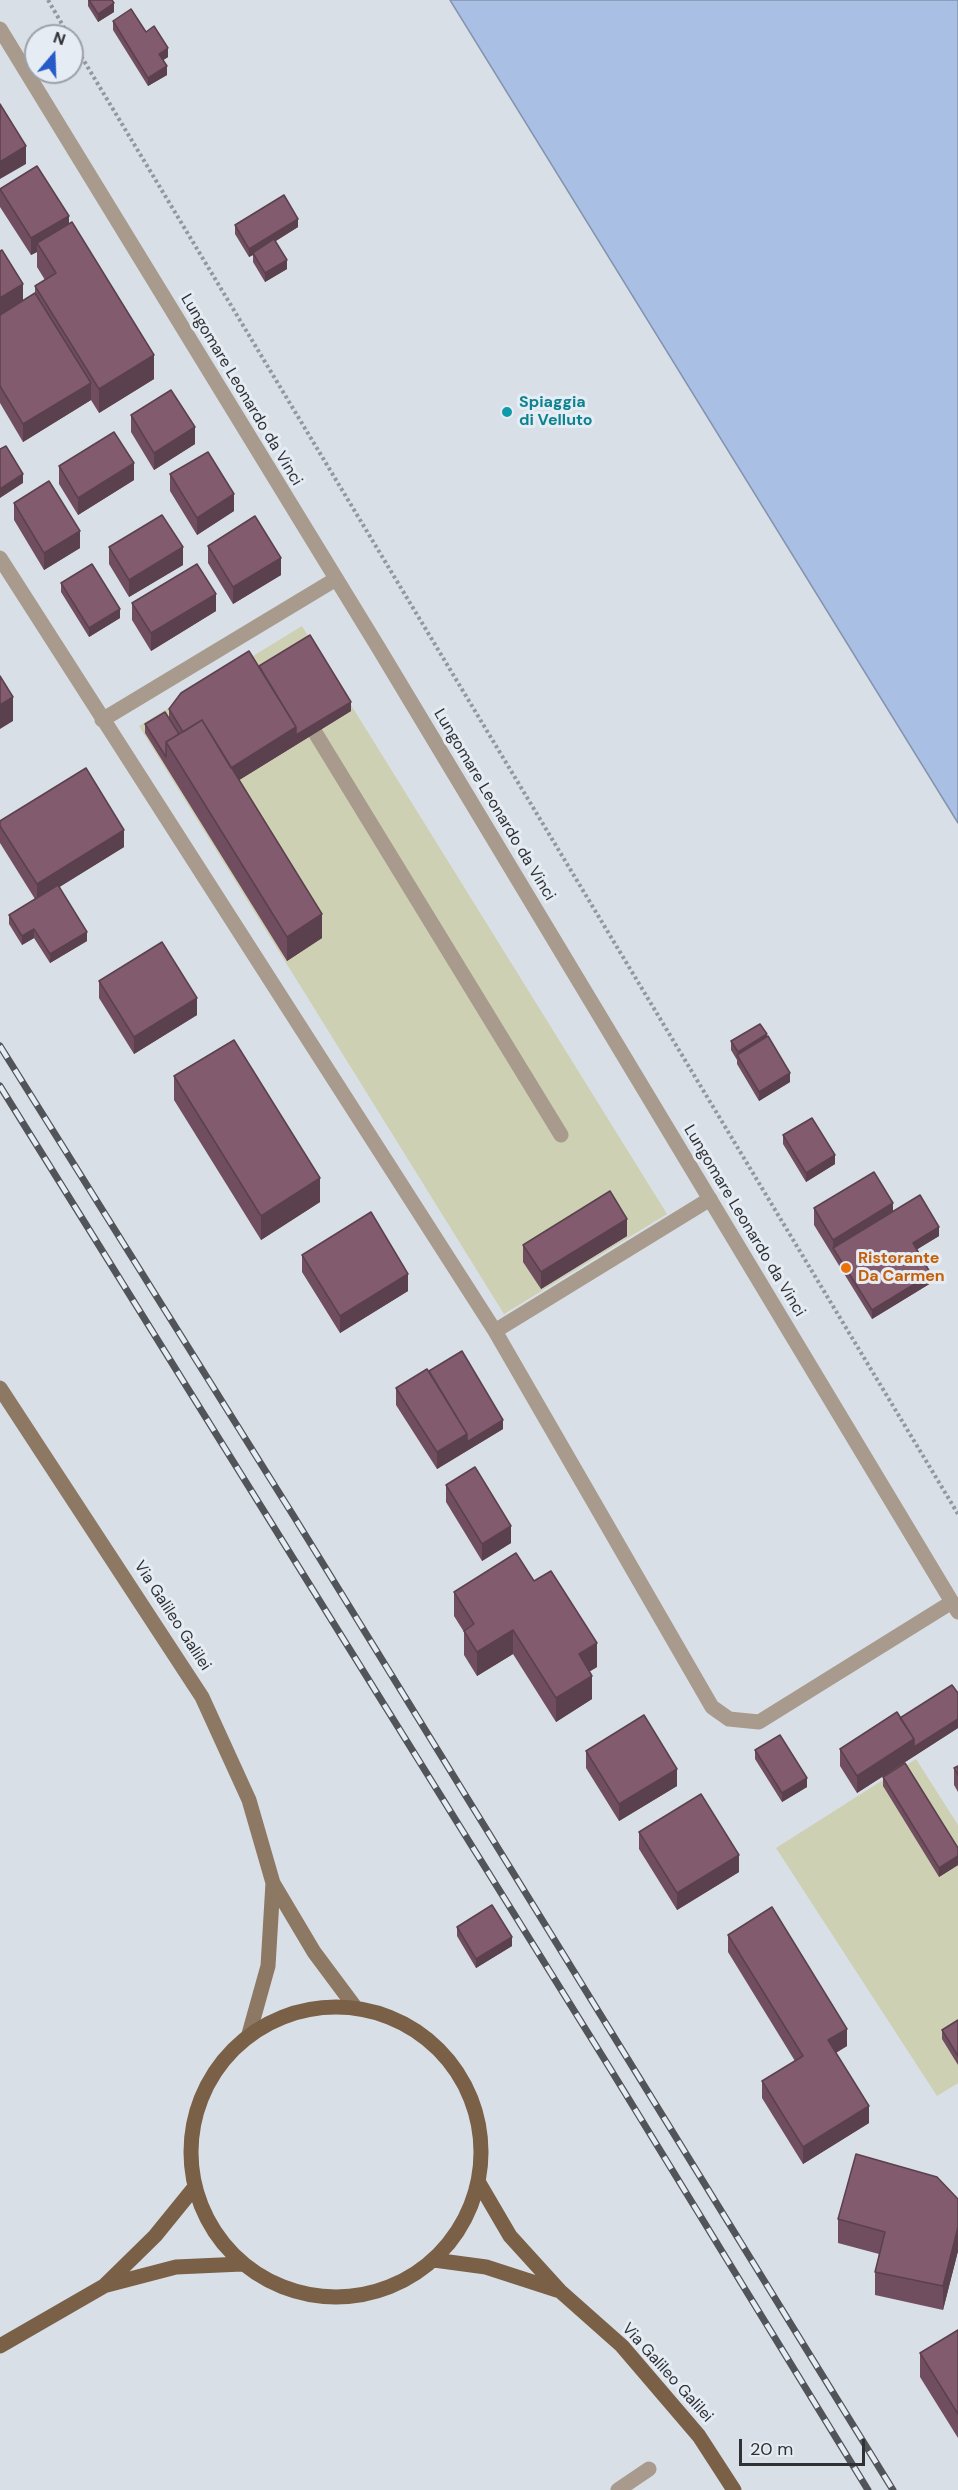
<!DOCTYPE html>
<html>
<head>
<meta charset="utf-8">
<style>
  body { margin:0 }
  #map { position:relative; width:958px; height:2490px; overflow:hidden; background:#d9dfe7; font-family:"DM Sans",sans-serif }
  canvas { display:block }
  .north { position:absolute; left:24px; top:24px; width:60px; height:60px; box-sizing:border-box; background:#e6ecf4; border:2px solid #9da1a7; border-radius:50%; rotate:19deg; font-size:16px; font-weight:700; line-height:24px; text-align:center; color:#2f3134 }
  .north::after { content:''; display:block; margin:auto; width:21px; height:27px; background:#255ac8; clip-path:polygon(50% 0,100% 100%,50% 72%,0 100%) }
  .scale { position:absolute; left:739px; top:2439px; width:126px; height:27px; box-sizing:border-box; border:3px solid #2f3134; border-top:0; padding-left:8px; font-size:18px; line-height:21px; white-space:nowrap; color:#2f3134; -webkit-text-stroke:4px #e6ecf4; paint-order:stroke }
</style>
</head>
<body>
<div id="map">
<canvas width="958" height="2490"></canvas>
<div class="north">N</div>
<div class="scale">20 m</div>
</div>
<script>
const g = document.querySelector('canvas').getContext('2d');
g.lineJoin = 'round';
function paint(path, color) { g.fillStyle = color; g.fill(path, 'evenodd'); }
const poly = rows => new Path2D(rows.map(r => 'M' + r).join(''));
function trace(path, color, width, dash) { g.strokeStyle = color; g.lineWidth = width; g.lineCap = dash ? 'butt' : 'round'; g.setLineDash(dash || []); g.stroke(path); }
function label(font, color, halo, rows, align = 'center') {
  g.font = font + ' "DM Sans",sans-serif'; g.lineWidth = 6; g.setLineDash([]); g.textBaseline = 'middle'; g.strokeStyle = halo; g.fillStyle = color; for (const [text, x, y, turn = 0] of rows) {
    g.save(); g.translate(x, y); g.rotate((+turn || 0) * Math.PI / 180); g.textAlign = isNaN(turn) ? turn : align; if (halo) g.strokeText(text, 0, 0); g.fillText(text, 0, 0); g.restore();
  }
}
paint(poly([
  [302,626,667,1214,504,1314,139,726],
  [916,1759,958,1825,958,2083,937,2096,776,1848]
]), '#cdd0b2');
const water = poly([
  [450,0,958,0,958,823,450,0]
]);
paint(water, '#a9bfe4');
trace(water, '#8494af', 1.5);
trace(poly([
  [48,0,69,36],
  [72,41,958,1514]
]), '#94989e', 4, [3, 3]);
trace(poly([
  [305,716,561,1135],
  [618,2490,649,2469]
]), '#a89a8c', 15);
trace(poly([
  [0,558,495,1331,712,1707,729,1719,759,1722,952,1602],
  [102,720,336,579],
  [495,1331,710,1199]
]), '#a89a8c', 15);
trace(poly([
  [0,29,378,647,958,1612]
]), '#a89a8c', 15);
trace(poly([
  [0,1388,202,1697,249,1800,273,1883,314,1952,355,2007],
  [249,2034,268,1966,273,1883]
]), '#8d7864', 15);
trace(poly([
  '191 2152a145 145 0 1 1 290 0a145 145 0 1 1-290 0Z',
  [479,2183,510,2236,560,2291,622,2346,699,2436,734,2490],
  [434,2260,486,2267,557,2290],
  [107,2285,176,2267,242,2264],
  [0,2346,104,2286,155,2236,194,2188]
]), '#796047', 15);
const rail = poly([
  [0,1046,293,1515,893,2490],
  [0,1086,611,2070,868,2490]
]);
trace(rail, '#515458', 7);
trace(rail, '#e6ecf4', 4.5, [14]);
paint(poly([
  [88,0,112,0,114,12,98,22,88,6],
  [113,21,168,57,163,60,167,75,148,86,113,30],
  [0,189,69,224,154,379,99,413,91,400,23,442,0,403,0,251,23,301,35,293,35,286,45,280,37,267,37,252,31,255,0,207],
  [235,225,298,227,275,241,287,269,265,282,253,262,253,255,249,257,235,234],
  [131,415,195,444,154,470,131,432],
  [59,466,134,480,78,515,59,484],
  [170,474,234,511,197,535,170,491],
  [14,503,80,548,44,570,14,520],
  [208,546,281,575,233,604,208,563],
  [109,547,183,565,129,597,109,564],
  [61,583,120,618,89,637,61,592],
  [132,603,216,611,151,651,132,620],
  [259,666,351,711,239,780,322,938,287,961,145,733,145,724,169,718,169,709],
  [0,821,124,847,59,887,87,941,50,963,34,938,22,945,9,924,9,915,35,899,0,843],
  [99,981,197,1015,134,1054,99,998],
  [767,1037,790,1082,759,1101,737,1064,737,1060,731,1050,731,1041],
  [174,1076,320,1202,261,1240,174,1100],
  [783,1135,835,1164,806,1182,783,1144],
  [814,1208,893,1211,939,1236,917,1249,931,1283,872,1319,814,1225],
  [627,1236,541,1289,523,1262,523,1245],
  [302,1255,408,1291,340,1333,302,1272],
  [429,1371,503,1429,437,1469,396,1405,396,1388],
  [446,1485,511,1543,482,1561,446,1502],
  [454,1592,597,1667,590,1671,592,1699,556,1722,513,1654,477,1676,464,1655,464,1632,454,1616],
  [958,1693,958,1728,857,1793,840,1766,840,1749,900,1718],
  [755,1750,807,1787,782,1802,755,1759],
  [586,1751,677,1786,619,1821,586,1768],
  [958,1766,958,1792,954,1785,954,1768],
  [883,1777,958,1848,958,1865,939,1877,883,1786],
  [639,1832,739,1872,677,1910,639,1849],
  [457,1927,512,1946,476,1968,457,1936],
  [728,1935,847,2046,836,2053,869,2123,803,2164,762,2098,762,2081,795,2061,728,1952],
  [958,2020,958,2065,942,2039,942,2030],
  [958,2199,958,2251,943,2310,875,2295,875,2272,879,2254,838,2243,838,2219],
  [958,2330,958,2438,920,2377,920,2353]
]), '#704e5f');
paint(poly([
  [114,3,114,12,98,22,98,14],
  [168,48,168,57,159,63,159,54],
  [167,66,167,75,148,86,148,78],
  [26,146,26,164,0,179,0,162],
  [69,216,69,233,37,243,37,252,31,255,31,238],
  [298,219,298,227,254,255,253,253,253,255,249,257,249,249],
  [287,260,287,269,265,282,265,273],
  [23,284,23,301,0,315,0,298],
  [154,355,154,379,99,413,99,389],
  [91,383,91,400,23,442,23,424],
  [195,427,195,444,154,470,154,453],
  [134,463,134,480,78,515,78,498],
  [23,474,23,483,0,498,0,489],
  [234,494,234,511,197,535,197,518],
  [80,531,80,548,44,570,44,553],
  [183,547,183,565,129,597,129,580],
  [281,558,281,575,233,604,233,587],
  [216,594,216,611,151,651,151,633],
  [120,609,120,618,89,637,89,628],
  [13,697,13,721,0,729,0,705],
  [351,702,351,711,228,787,228,770,296,727],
  [124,830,124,847,37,901,37,884],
  [322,914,322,938,287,961,287,937],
  [34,929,34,938,22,945,22,936],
  [87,932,87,941,50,963,50,954],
  [197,998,197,1015,134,1054,134,1037],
  [767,1034,767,1043,738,1056,738,1052],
  [790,1073,790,1082,759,1101,759,1092],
  [835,1155,835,1164,806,1182,806,1173],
  [320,1178,320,1202,261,1240,261,1216],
  [893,1203,893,1220,833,1248,833,1240],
  [627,1219,627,1236,541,1289,541,1272],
  [939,1227,939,1236,913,1252,913,1243],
  [408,1274,408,1291,340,1333,340,1316],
  [931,1274,931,1283,872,1319,872,1310],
  [503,1420,503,1429,437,1469,437,1452,467,1434],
  [511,1526,511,1543,482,1561,482,1544],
  [513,1630,513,1654,477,1676,477,1652],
  [597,1643,597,1667,579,1678,579,1654],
  [592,1676,592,1699,556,1722,556,1698],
  [958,1719,958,1728,857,1793,857,1776,914,1739],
  [677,1769,677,1786,619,1821,619,1804],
  [807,1778,807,1787,782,1802,782,1793],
  [739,1855,739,1872,677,1910,677,1893],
  [958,1856,958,1865,939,1877,939,1868],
  [512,1937,512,1946,476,1968,476,1959],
  [847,2029,847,2046,828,2057,828,2040],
  [869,2106,869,2123,803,2164,803,2147],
  [958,2227,958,2251,943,2310,943,2286]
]), '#5b404d');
const building = poly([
  [89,0,112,0,114,3,98,14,89,0],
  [131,9,146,32,154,26,168,48,159,54,167,66,148,78,113,21,131,9],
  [0,104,26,146,0,162,0,104],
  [37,166,69,216,31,238,0,189,37,166],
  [284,195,298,219,249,249,235,225,284,195],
  [72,222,154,355,99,389,35,286,56,273,37,243,72,222],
  [274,239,287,260,265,273,253,253,274,239],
  [2,250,23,284,0,298,0,251,2,250],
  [35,293,91,383,23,424,0,386,0,315,35,293],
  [171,390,195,427,154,453,131,415,171,390],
  [114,432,134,463,78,498,59,466,114,432],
  [6,446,23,474,0,489,0,449,6,446],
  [208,452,234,494,197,518,170,474,208,452],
  [49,481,80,531,44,553,14,503,49,481],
  [162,515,183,547,129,580,109,547,162,515],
  [255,516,281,558,233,587,208,546,255,516],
  [92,564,120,609,89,628,61,583,92,564],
  [197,564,216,594,151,633,132,603,197,564],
  [310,635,351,702,296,735,296,727,259,666,310,635],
  [249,651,296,727,231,768,202,720,183,732,169,709,181,693,249,651],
  [0,676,13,697,0,705,0,676],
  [165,712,179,734,166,742,166,757,145,724,165,712],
  [202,720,322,914,287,937,166,742,202,720],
  [86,768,124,830,37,884,0,826,0,821,86,768],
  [58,885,87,932,50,954,34,929,22,936,9,915,58,885],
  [162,942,197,998,134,1037,99,981,162,942],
  [760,1024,767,1034,738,1052,731,1041,760,1024],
  [768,1036,790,1073,759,1092,737,1055,768,1036],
  [234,1040,320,1178,261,1216,174,1076,234,1040],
  [812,1118,835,1155,806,1173,783,1135,812,1118],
  [874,1172,893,1203,833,1240,814,1208,874,1172],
  [610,1191,627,1219,541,1272,523,1245,610,1191],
  [920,1195,939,1227,913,1243,931,1274,872,1310,833,1248,920,1195],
  [371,1212,408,1274,340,1316,302,1255,371,1212],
  [462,1351,503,1420,467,1442,467,1434,429,1371,462,1351],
  [427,1369,467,1434,437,1452,396,1388,427,1369],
  [475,1467,511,1526,482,1544,446,1485,475,1467],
  [516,1553,534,1581,551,1571,597,1643,579,1654,592,1676,556,1698,513,1630,477,1652,464,1631,474,1624,454,1592,516,1553],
  [952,1685,958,1693,958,1719,914,1747,914,1739,900,1718,952,1685],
  [897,1712,914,1739,857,1776,840,1749,897,1712],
  [644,1715,677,1769,619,1804,586,1751,644,1715],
  [780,1735,807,1778,782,1793,755,1750,780,1735],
  [905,1763,958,1848,958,1856,939,1868,883,1777,905,1763],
  [958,1766,958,1775,954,1768,958,1766],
  [701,1794,739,1855,677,1893,639,1832,701,1794],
  [492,1905,512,1937,476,1959,457,1927,492,1905],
  [772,1907,847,2029,828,2040,869,2106,803,2147,762,2081,803,2056,728,1935,772,1907],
  [958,2020,958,2056,942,2030,958,2020],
  [856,2154,937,2177,958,2199,958,2227,943,2286,875,2272,885,2232,838,2219,856,2154],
  [958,2330,958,2414,920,2353,958,2330]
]);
paint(building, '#825b6e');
trace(building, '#5b404d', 1.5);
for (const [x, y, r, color] of [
  [507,412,6,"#0f9aa8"],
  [846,1268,6,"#e8710a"]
]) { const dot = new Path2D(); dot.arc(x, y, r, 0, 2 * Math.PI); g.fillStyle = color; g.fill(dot); trace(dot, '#e6ecf4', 2); }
label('16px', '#2f3134', '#e6ecf4', [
  ["Lungomare Leonardo da Vinci",241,390,59],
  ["Lungomare Leonardo da Vinci",494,805,59],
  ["Lungomare Leonardo da Vinci",744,1221,59],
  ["Via Galileo Galilei",172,1616,57],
  ["Via Galileo Galilei",667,2373,48]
]);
label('bold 16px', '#0d838f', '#e6ecf4', [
  ["Spiaggia",519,403],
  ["di Velluto",519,421]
], 'left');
label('bold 16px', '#c56008', '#e6ecf4', [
  ["Ristorante",858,1259],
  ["Da Carmen",858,1277]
], 'left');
</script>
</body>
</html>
